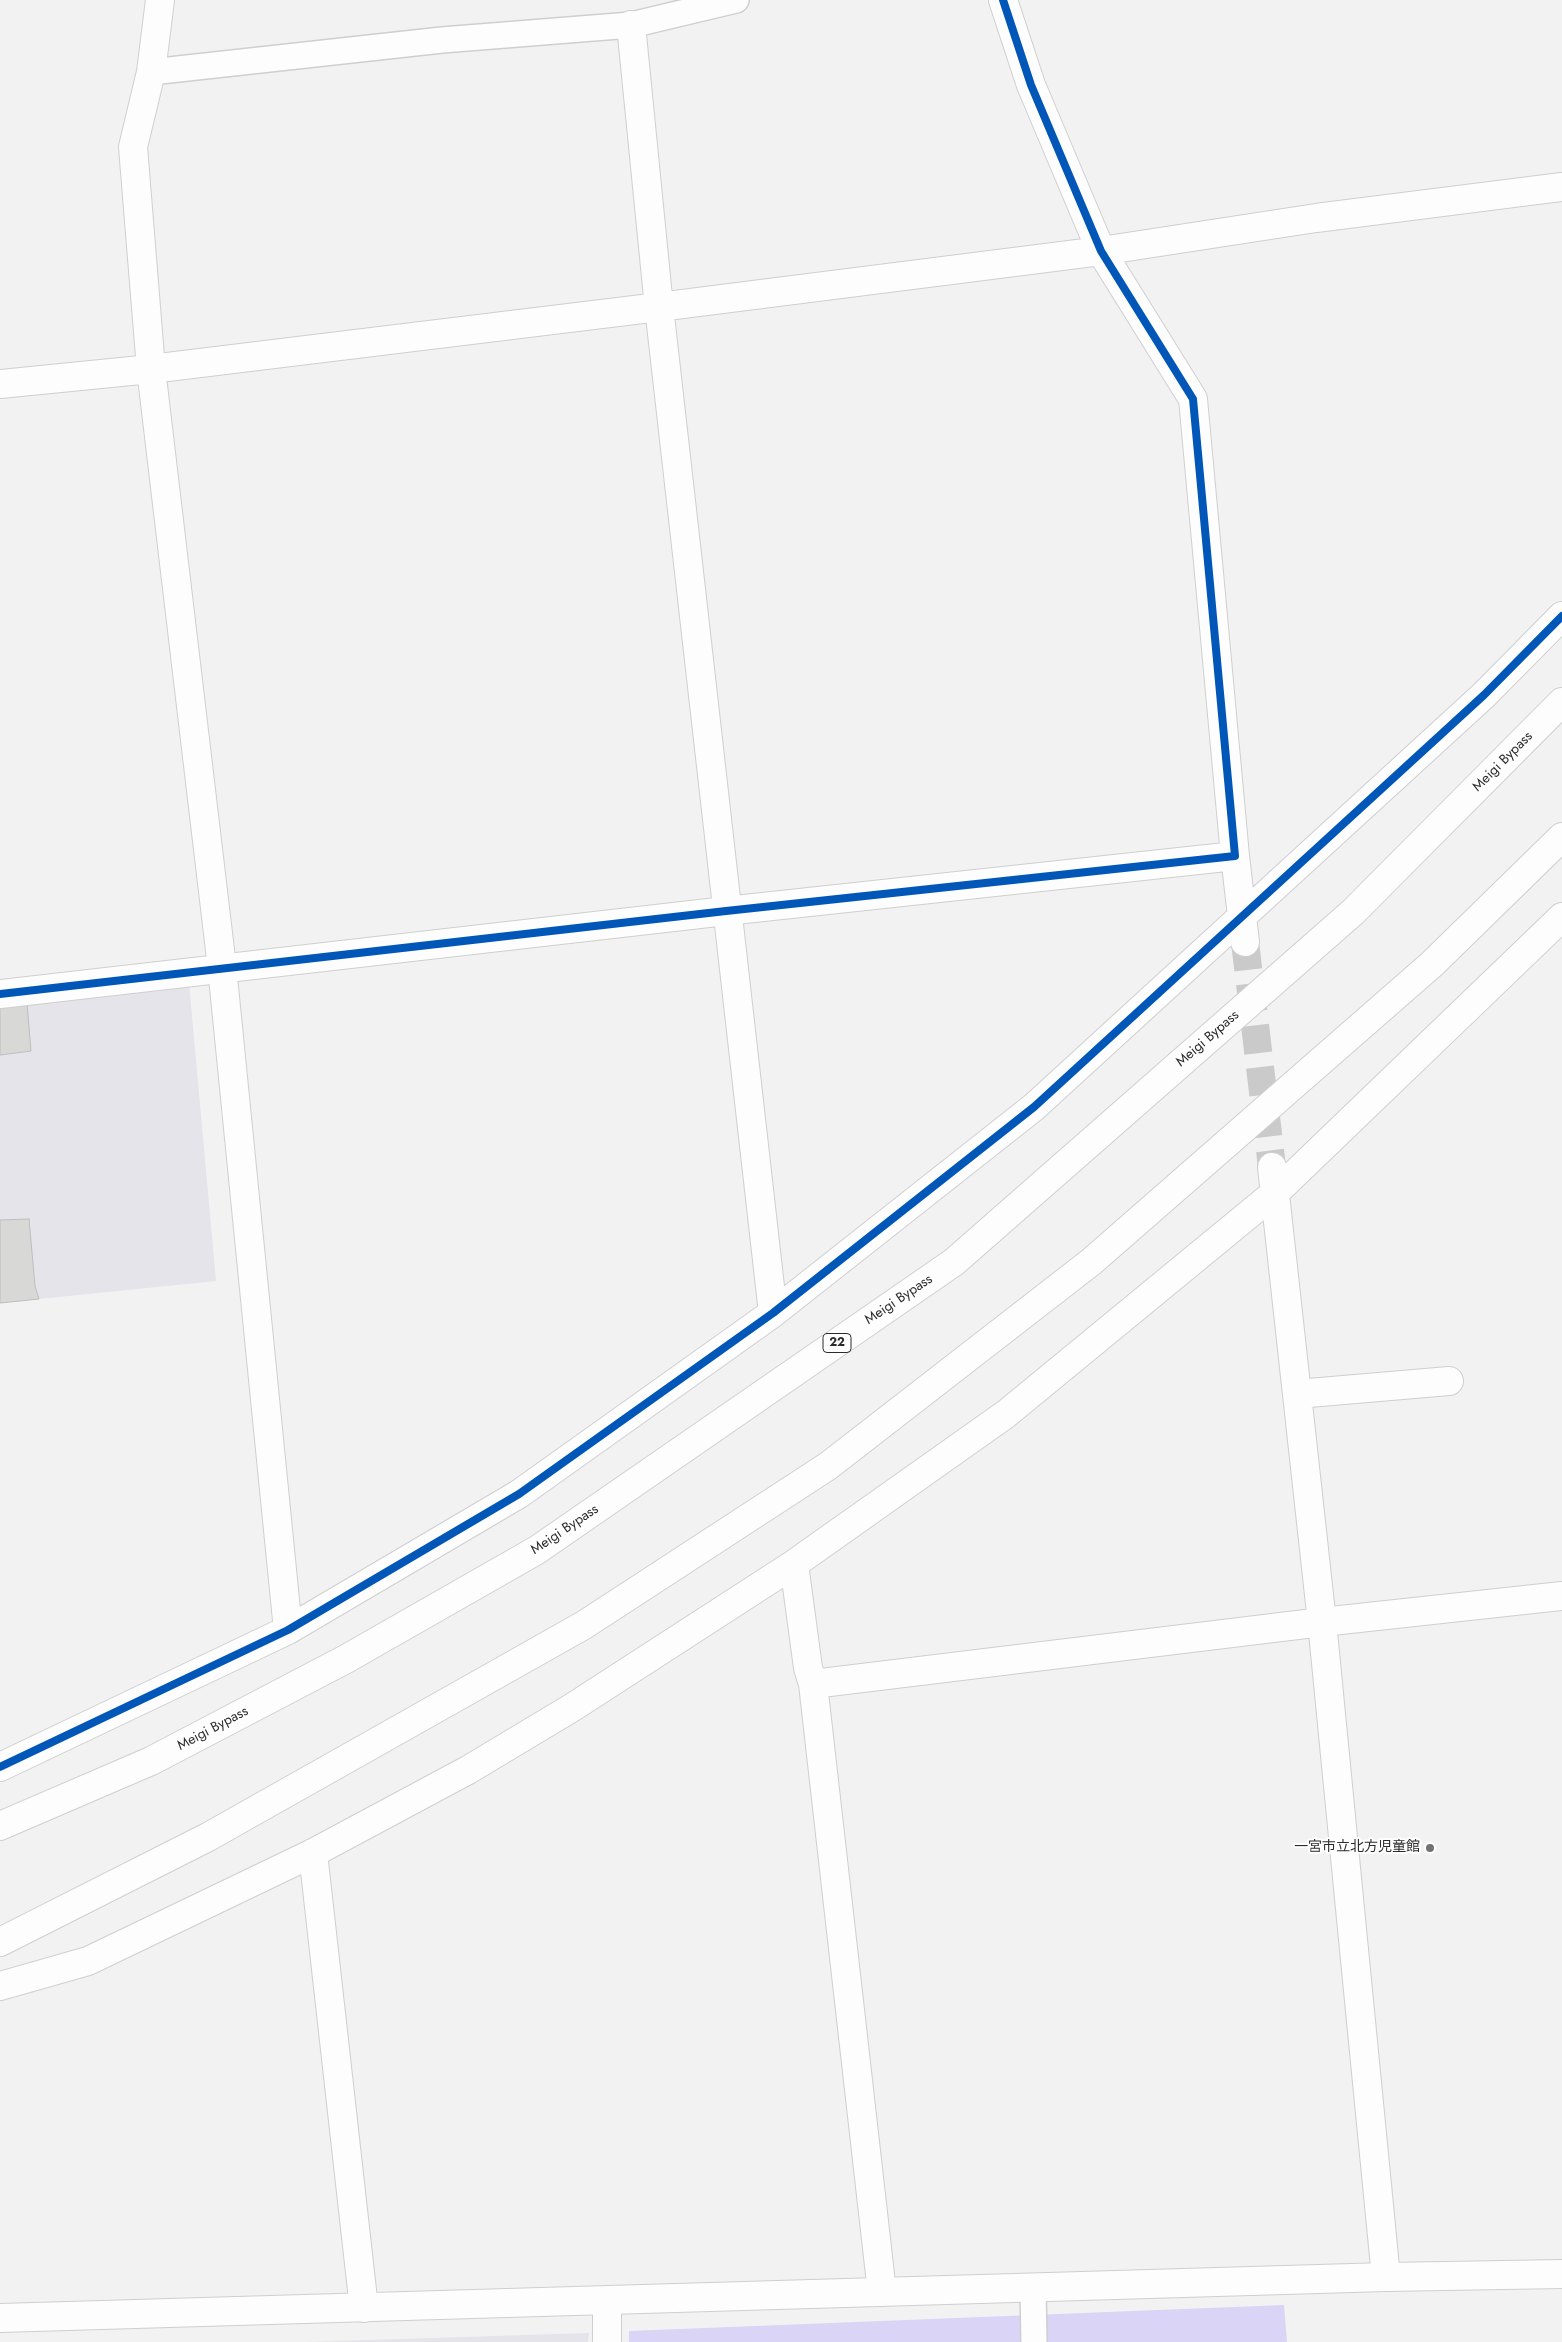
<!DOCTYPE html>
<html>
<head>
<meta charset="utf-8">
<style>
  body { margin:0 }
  canvas { display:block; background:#f2f2f3 }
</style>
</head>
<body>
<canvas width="1562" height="2342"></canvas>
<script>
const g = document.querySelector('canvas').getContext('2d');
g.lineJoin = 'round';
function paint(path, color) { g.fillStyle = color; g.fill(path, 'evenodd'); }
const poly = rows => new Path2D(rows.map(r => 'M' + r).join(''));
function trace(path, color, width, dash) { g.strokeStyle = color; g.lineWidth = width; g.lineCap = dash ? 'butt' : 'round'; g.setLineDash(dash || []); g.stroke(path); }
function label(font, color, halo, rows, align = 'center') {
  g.font = font + ' Jost,"Noto Sans JP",sans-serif'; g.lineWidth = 4; g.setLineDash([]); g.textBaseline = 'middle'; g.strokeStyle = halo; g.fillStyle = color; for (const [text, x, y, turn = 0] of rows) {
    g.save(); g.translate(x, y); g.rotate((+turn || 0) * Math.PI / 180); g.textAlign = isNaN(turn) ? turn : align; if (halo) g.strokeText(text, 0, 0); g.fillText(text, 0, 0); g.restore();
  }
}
paint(poly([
  [188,972,216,1281,0,1303,0,1009],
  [589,2333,588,2342,306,2342]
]), '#e5e4ea');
paint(poly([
  [1284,2305,1287,2342,629,2342,629,2331]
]), '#dad5f6');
const building = poly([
  [26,991,31,1051,0,1055,0,994,26,991],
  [29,1219,35,1286,39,1299,0,1303,0,1220,29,1219]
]);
paint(building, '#d8d8d7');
trace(building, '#bdbebd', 1);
trace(poly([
  [1245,942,1272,1167]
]), '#cacacb', 28, [28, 14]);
const service = poly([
  [151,72,442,40,631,25,736,0],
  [1033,2287,1034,2342]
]);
const minor = poly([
  [160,0,151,72,133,147,151,369,222,967,288,1630],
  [631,25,659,307,773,1313],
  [0,384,151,369,659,307,1101,251,1316,218,1562,187],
  [1235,856,1245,942],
  [0,994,726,911,1235,856,1193,399,1101,251,1031,85,1003,0],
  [1272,1167,1322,1622,1386,2277],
  [1297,1394,1449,1381],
  [794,1564,808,1668,813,1684,882,2292],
  [813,1684,1322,1622,1562,1596],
  [0,1767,288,1630,519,1494,773,1313,1034,1107,1484,695,1562,616],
  [313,1853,364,2308],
  [0,1986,88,1961,313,1853,468,1770,573,1707,794,1564,1006,1414,1276,1192,1562,917],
  [607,2342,607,2301]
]);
const tertiary = poly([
  [0,2318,1386,2277,1562,2274]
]);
const trunk = poly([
  [0,1826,151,1761,346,1659,537,1550,954,1262,1353,912,1562,702],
  [0,1942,208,1837,584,1625,828,1466,1091,1262,1432,964,1562,837]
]);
trace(service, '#cfcfd0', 28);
trace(minor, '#cfcfd0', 30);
trace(tertiary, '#cfcfd0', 30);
trace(trunk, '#cfcfd0', 30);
trace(service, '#fdfdfd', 25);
trace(minor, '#fdfdfd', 28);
trace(tertiary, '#fdfdfd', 28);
trace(trunk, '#fdfdfd', 28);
trace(poly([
  [0,994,726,911,1235,856,1193,399,1101,251,1031,85,1003,0],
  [0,1767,288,1630,519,1494,773,1313,1034,1107,1484,695,1562,616]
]), '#0057b8', 8);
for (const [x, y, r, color] of [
  [1430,1848,5,"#717172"]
]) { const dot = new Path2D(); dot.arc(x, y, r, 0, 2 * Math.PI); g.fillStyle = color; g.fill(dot); trace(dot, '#fefeff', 2); }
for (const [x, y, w] of [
  [837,1343,28]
]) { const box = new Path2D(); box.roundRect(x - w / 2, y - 9.5, w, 19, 4); g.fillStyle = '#fefeff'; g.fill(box); trace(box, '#2b2b2c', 1); }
label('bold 12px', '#2b2b2c', null, [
  ["22",837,1343]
]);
label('14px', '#2b2b2c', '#fefeff', [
  ["Meigi Bypass",1503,762,-45],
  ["Meigi Bypass",1208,1039,-41],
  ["Meigi Bypass",899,1300,-34],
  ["Meigi Bypass",565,1530,-34],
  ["Meigi Bypass",213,1729,-28]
]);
label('14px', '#2b2b2c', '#fefeff', [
  ["一宮市立北方児童館",1420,1848]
], 'right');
</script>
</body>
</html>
